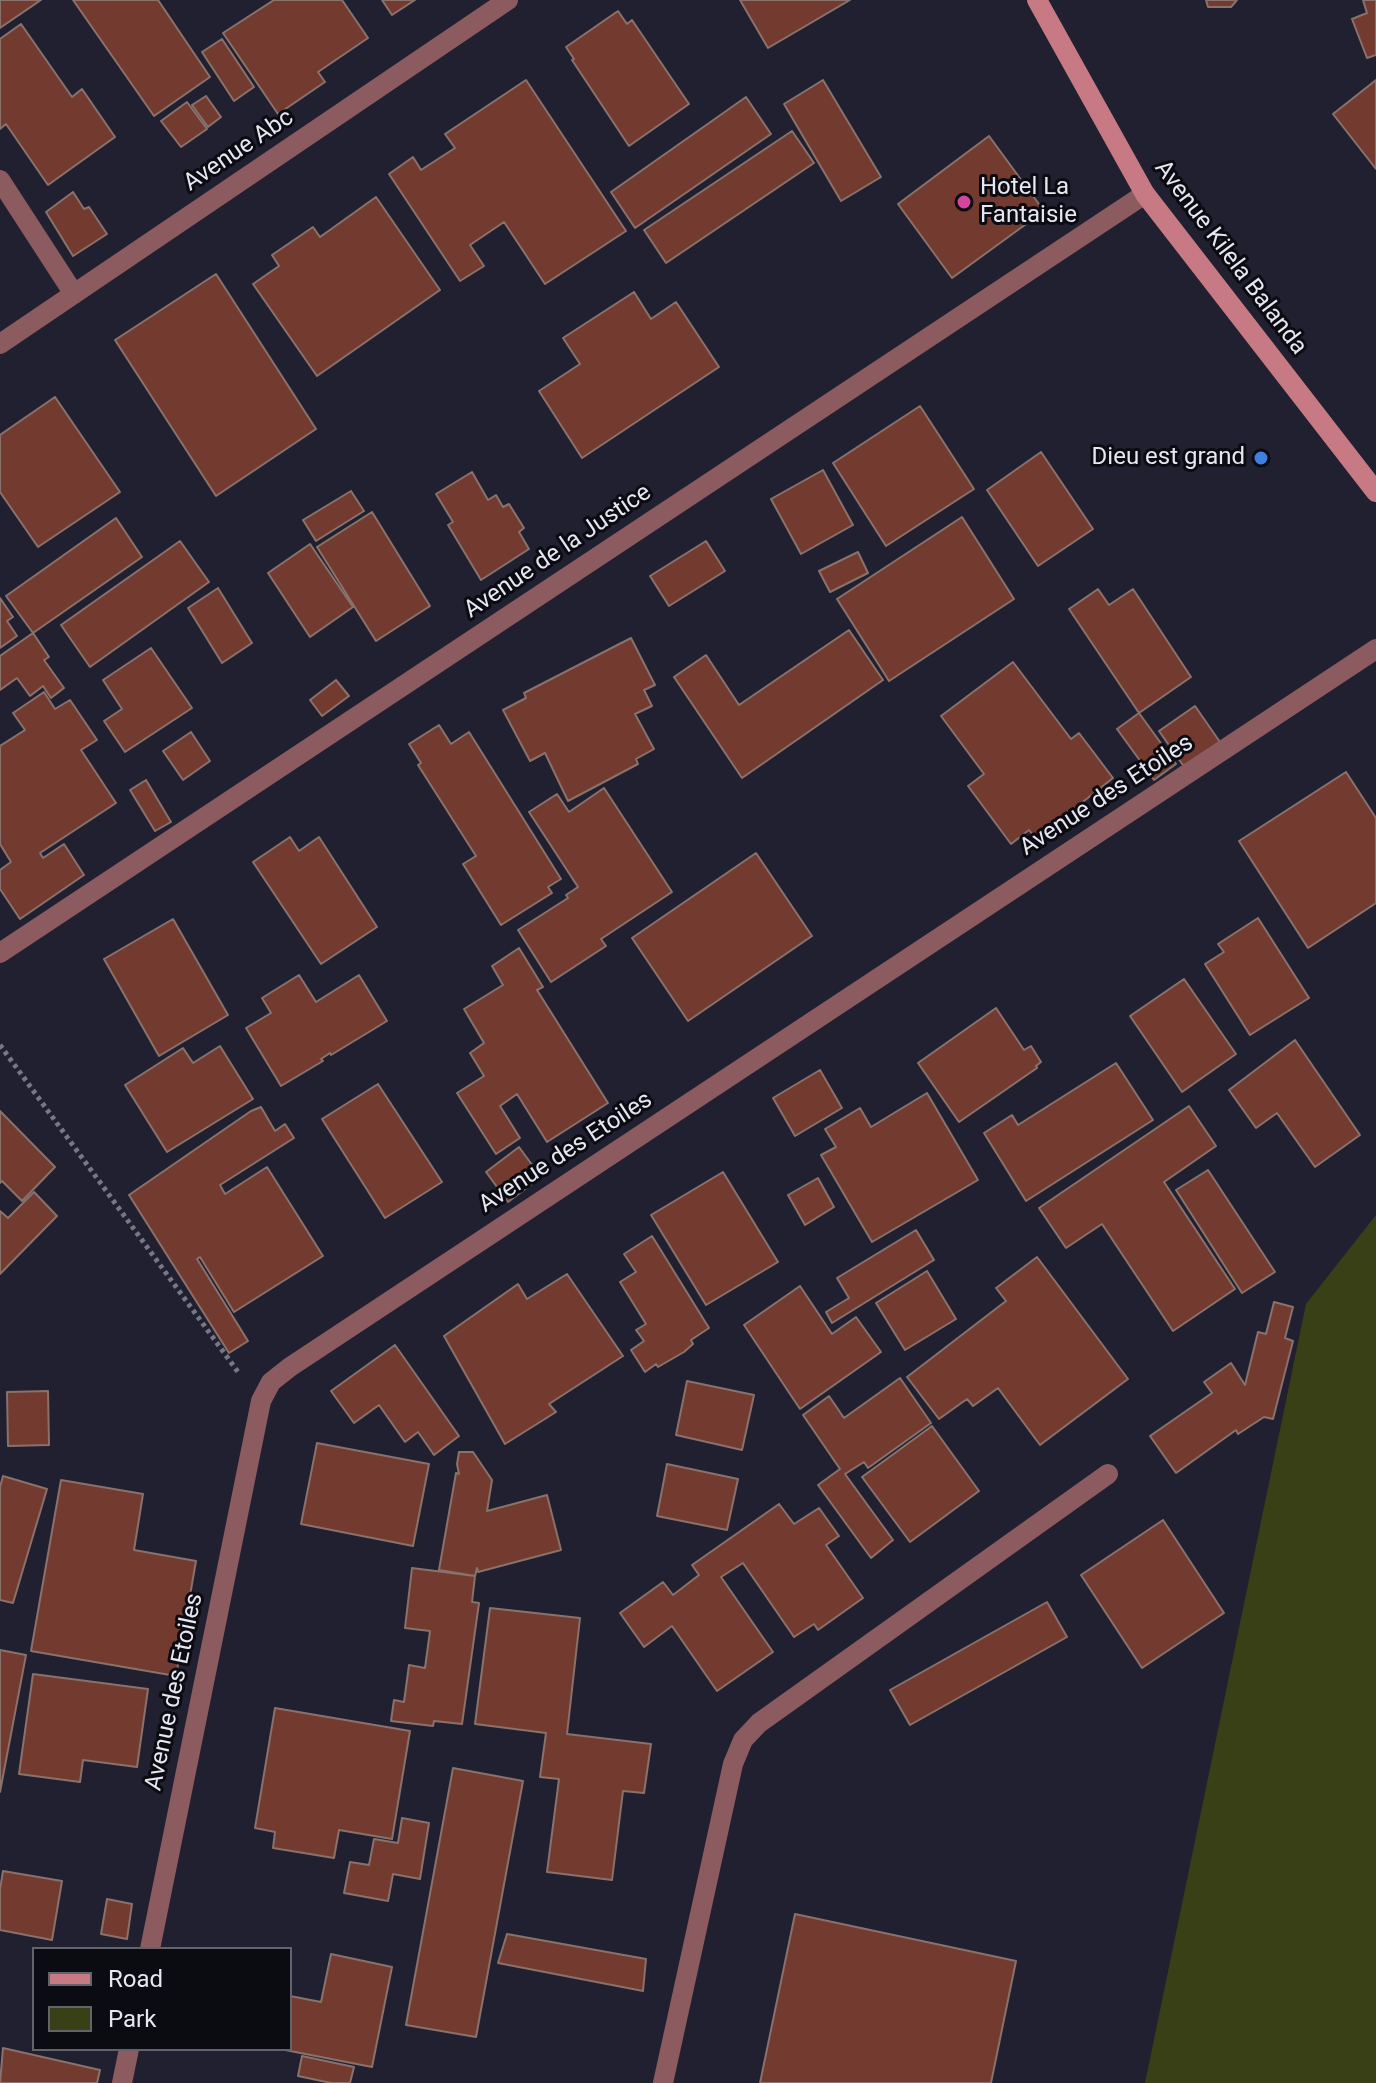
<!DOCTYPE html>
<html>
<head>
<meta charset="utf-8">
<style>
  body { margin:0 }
  #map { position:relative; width:1376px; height:2083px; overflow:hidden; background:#212031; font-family:Roboto,sans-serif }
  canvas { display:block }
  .legend { position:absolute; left:32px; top:1947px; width:260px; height:104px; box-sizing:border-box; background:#0b0b12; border:2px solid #63636c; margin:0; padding:10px 14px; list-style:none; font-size:24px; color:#e7e6f2 }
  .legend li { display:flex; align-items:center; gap:16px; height:40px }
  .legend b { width:40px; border:2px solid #63636c }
</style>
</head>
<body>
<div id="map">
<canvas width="1376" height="2083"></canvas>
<ul class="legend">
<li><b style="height:10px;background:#c77a83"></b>Road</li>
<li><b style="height:22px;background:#3a4015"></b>Park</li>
</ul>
</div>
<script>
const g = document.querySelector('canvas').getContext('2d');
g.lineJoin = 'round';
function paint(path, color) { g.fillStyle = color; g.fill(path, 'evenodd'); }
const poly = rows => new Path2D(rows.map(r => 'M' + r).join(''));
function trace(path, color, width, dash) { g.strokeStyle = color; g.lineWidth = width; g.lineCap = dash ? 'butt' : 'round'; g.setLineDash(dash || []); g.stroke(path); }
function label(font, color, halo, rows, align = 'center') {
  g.font = font + ' Roboto,sans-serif'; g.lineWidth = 6; g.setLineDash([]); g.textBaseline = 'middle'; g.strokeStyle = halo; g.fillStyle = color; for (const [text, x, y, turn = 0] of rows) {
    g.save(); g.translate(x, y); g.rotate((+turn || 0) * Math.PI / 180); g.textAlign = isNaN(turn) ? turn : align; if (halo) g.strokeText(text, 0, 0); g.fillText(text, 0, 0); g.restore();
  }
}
paint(poly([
  [1376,1215,1376,2083,1145,2083,1306,1304]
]), '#3a4015');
const building = poly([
  [0,0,41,0,0,28,0,0],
  [73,0,158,0,210,77,154,116,73,0],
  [274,0,342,0,368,38,318,72,325,82,278,114,223,33,274,0],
  [382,0,415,0,392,15,382,0],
  [740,0,850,0,768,48,740,0],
  [1206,0,1237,0,1231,7,1208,7,1206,0],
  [1363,0,1376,0,1376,55,1367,58,1352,19,1367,13,1363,0],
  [618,11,627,24,632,20,689,104,629,146,572,60,574,59,566,47,618,11],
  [21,24,72,97,82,89,115,137,48,185,6,124,0,129,0,39,21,24],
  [222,39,254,87,234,101,202,52,222,39],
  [526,80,626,231,545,284,504,222,470,245,484,266,460,281,389,174,413,157,421,170,455,148,445,134,526,80],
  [823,80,881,177,841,201,784,104,823,80],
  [1376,80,1376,169,1333,114,1376,80],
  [206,96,221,117,208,127,192,105,206,96],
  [746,97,771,134,635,228,611,192,746,97],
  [187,102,207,129,181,147,161,121,187,102],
  [792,131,814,163,666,263,644,230,792,131],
  [989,136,1044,211,952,278,898,204,989,136],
  [73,192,84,209,89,207,107,234,73,256,46,212,73,192],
  [376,197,440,290,317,376,253,284,279,266,272,255,313,227,320,237,376,197],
  [216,274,316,429,216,496,115,340,216,274],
  [634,292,651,319,676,302,719,367,582,458,539,391,580,364,563,338,634,292],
  [55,397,120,492,38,547,0,492,0,435,55,397],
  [920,406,974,489,886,546,833,463,920,406],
  [1041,452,1093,529,1038,566,987,490,1041,452],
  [823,470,853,525,801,554,771,499,823,470],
  [472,472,488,500,496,495,503,507,509,504,524,528,519,532,529,549,481,580,448,525,453,522,436,494,472,472],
  [351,491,364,511,316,541,303,520,351,491],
  [372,512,430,606,376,641,317,547,372,512],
  [962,517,1014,599,889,681,837,599,962,517],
  [116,518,142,557,33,633,6,596,116,518],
  [180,541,209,582,90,667,61,625,180,541],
  [706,541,725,571,669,606,650,576,706,541],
  [310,544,353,607,310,637,268,573,310,544],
  [858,552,868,573,830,592,819,571,858,552],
  [218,588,252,643,222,663,188,608,218,588],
  [1098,589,1109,605,1133,589,1191,677,1139,713,1069,609,1098,589],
  [0,598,13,617,7,621,17,636,0,648,0,598],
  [849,630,883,680,742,778,674,677,706,655,739,705,849,630],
  [33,633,49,657,44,660,64,688,51,698,43,686,30,696,17,678,0,690,0,656,33,633],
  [631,638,655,685,644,690,652,706,635,714,654,749,636,759,638,764,568,801,545,753,530,761,503,710,526,698,524,693,631,638],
  [151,648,192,708,125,752,104,721,122,709,103,680,151,648],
  [1013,662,1071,739,1079,733,1113,778,1036,839,1029,830,1011,844,968,786,984,774,941,716,1013,662],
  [336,680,349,696,322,716,310,700,336,680],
  [44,692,55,709,70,700,97,740,81,750,116,803,40,853,43,858,64,844,84,875,20,919,0,889,0,870,11,862,0,844,0,746,25,730,13,713,44,692],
  [1195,706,1220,742,1185,768,1159,731,1195,706],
  [1139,713,1176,764,1154,780,1117,729,1139,713],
  [439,725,451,744,469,732,561,879,548,887,552,893,501,925,463,864,476,856,418,765,421,763,409,744,439,725],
  [191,732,210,761,183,780,163,751,191,732],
  [1346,772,1376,818,1376,903,1308,948,1239,841,1346,772],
  [146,780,171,822,155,831,130,790,146,780],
  [604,788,672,892,601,939,606,946,551,982,518,930,568,898,566,895,578,887,529,812,557,794,569,812,604,788],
  [290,837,299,851,319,837,377,927,321,964,253,862,290,837],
  [756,853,812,936,688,1021,632,938,756,853],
  [1258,918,1309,998,1250,1035,1205,964,1224,952,1218,944,1258,918],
  [173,919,228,1015,159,1056,104,959,173,919],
  [519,948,543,987,537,990,608,1103,547,1142,517,1094,500,1106,520,1138,496,1154,457,1093,484,1076,470,1053,484,1043,464,1009,503,985,492,966,519,948],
  [299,975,316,1002,359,975,387,1021,331,1055,330,1053,321,1059,323,1061,281,1086,246,1028,271,1013,262,998,299,975],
  [1184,979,1236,1054,1182,1092,1130,1016,1184,979],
  [996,1008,1024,1050,1031,1046,1041,1062,1036,1066,1037,1068,959,1122,918,1063,996,1008],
  [1295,1040,1360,1135,1315,1167,1277,1113,1256,1128,1229,1090,1295,1040],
  [220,1046,253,1099,167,1152,125,1085,183,1048,193,1063,220,1046],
  [1116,1063,1153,1120,1026,1201,984,1133,1012,1115,1018,1125,1116,1063],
  [820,1070,842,1108,795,1136,773,1098,820,1070],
  [378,1084,442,1182,385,1218,322,1119,378,1084],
  [927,1093,978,1180,872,1242,821,1155,836,1147,825,1129,860,1108,871,1127,927,1093],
  [1189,1106,1216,1146,1164,1182,1235,1289,1173,1331,1102,1224,1066,1248,1039,1208,1189,1106],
  [261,1107,275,1131,285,1124,294,1138,220,1185,225,1194,267,1167,323,1256,234,1312,200,1257,197,1259,248,1341,229,1353,129,1195,251,1111,261,1107],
  [0,1111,55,1167,22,1201,2,1181,0,1183,0,1111],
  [519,1147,541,1177,508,1202,486,1172,519,1147],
  [1208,1170,1275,1272,1242,1293,1176,1190,1208,1170],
  [723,1172,778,1262,706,1305,651,1215,723,1172],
  [818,1178,834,1207,805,1225,788,1195,818,1178],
  [34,1192,57,1216,0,1274,0,1211,8,1218,34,1192],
  [916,1230,934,1260,832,1323,826,1312,849,1298,837,1278,916,1230],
  [652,1236,709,1328,691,1340,693,1344,684,1352,658,1367,656,1364,645,1372,631,1350,644,1341,636,1330,646,1324,620,1282,636,1272,624,1254,652,1236],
  [1037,1257,1128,1379,1040,1445,998,1388,973,1406,967,1399,939,1419,907,1377,1006,1301,996,1288,1037,1257],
  [927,1271,956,1319,905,1350,876,1303,927,1271],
  [567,1274,623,1356,549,1404,556,1412,505,1444,444,1336,518,1284,527,1299,567,1274],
  [800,1286,832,1334,856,1317,881,1352,800,1409,744,1325,800,1286],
  [1274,1302,1293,1307,1285,1338,1293,1341,1273,1419,1264,1417,1238,1434,1236,1430,1176,1473,1150,1436,1212,1393,1204,1382,1231,1363,1245,1385,1258,1332,1266,1334,1274,1302],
  [395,1345,459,1436,434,1455,418,1432,405,1442,379,1405,354,1423,331,1391,395,1345],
  [900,1378,931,1423,868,1468,864,1462,845,1474,893,1540,871,1558,818,1485,840,1469,803,1415,829,1396,844,1418,900,1378],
  [687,1381,754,1395,742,1450,676,1435,687,1381],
  [48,1391,49,1445,8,1446,7,1392,48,1391],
  [932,1426,979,1491,910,1542,862,1477,932,1426],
  [317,1443,429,1464,413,1546,301,1524,317,1443],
  [459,1452,473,1452,492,1480,487,1511,547,1495,561,1550,478,1572,477,1568,475,1576,439,1570,456,1473,459,1474,457,1464,459,1452],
  [667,1464,738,1479,727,1530,657,1516,667,1464],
  [3,1476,47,1489,13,1603,0,1600,0,1487,3,1476],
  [61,1480,143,1494,134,1550,196,1561,176,1676,31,1651,61,1480],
  [779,1504,794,1524,819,1508,839,1536,826,1545,863,1598,818,1630,814,1624,794,1637,743,1563,721,1577,773,1652,717,1691,672,1626,644,1647,620,1613,663,1582,673,1595,699,1575,692,1565,779,1504],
  [1163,1520,1224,1613,1142,1668,1081,1575,1163,1520],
  [412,1568,475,1576,472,1602,479,1603,462,1724,434,1721,433,1726,391,1721,394,1700,404,1702,409,1665,425,1668,430,1631,405,1628,412,1568],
  [1047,1602,1067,1637,910,1725,890,1690,1047,1602],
  [490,1608,580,1618,567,1734,651,1744,644,1793,623,1791,612,1880,547,1872,559,1779,540,1777,546,1733,475,1724,490,1608],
  [0,1650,26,1655,0,1792,0,1650],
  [33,1674,148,1689,137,1767,83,1760,80,1782,19,1774,33,1674],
  [275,1708,410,1731,392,1839,339,1830,334,1858,273,1848,275,1832,255,1828,275,1708],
  [453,1768,523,1781,476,2037,406,2025,453,1768],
  [402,1818,429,1823,420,1879,393,1874,388,1901,344,1893,350,1862,369,1865,374,1839,398,1843,402,1818],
  [3,1871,62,1881,52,1940,0,1930,0,1889,3,1871],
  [107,1899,132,1904,127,1939,101,1934,107,1899],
  [795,1914,1016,1961,991,2083,760,2083,795,1914],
  [507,1934,646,1959,643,1991,498,1963,507,1934],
  [331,1954,392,1967,372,2067,280,2049,290,2049,290,1996,321,2002,331,1954],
  [3,2048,100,2070,97,2083,0,2083,3,2048],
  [302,2056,354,2067,350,2083,331,2083,298,2076,302,2056]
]);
paint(building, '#733b2f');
trace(building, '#89716c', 2);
trace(poly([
  [0,1045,238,1372]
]), '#787785', 5, [4, 4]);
trace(poly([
  [0,180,74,294],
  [0,344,508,0],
  [0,953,1145,194],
  [150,1949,261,1401,271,1382,290,1367,1376,649],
  [122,2083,129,2049],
  [663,2083,733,1764,743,1740,759,1723,1108,1474]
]), '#8b5b60', 20);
trace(poly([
  [1037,0,1145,194,1376,492]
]), '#c77a83', 20);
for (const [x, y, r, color] of [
  [964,202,8,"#d1479c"],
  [1261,458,8,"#3f7fe0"]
]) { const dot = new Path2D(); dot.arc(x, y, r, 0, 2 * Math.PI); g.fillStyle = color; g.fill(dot); trace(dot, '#0b0b12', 3); }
label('24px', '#e7e6f2', '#0b0b12', [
  ["Avenue Abc",239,151,-34],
  ["Avenue Kilela Balanda",1230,258,53],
  ["Avenue de la Justice",558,552,-34],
  ["Avenue des Etoiles",1107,796,-33],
  ["Avenue des Etoiles",566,1153,-33],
  ["Avenue des Etoiles",175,1692,-78]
]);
label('24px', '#e7e6f2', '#0b0b12', [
  ["Hotel La",980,188],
  ["Fantaisie",980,216],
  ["Dieu est grand",1245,458,"right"]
], 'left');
</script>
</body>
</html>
